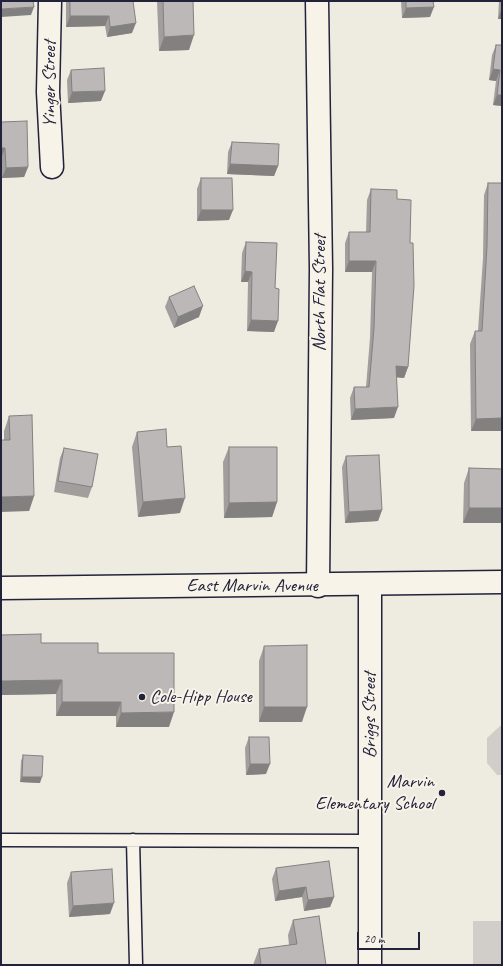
<!DOCTYPE html>
<html>
<head>
<meta charset="utf-8">
<style>
  body { margin:0 }
  #map { position:relative; width:503px; height:966px; overflow:hidden; background:#eeebe1; font-family:Caveat,sans-serif }
  canvas { display:block }
  .frame { position:absolute; inset:0; border:2px solid #22223b; pointer-events:none }
  .scale { position:absolute; left:357px; top:932px; width:63px; height:18px; box-sizing:border-box; border:2px solid #22223b; border-top:0; padding-left:5px; font-size:12px; line-height:14px; white-space:nowrap; color:#22223b; -webkit-text-stroke:3px #f7f3e8; paint-order:stroke }
</style>
</head>
<body>
<div id="map">
<canvas width="503" height="966"></canvas>
<div class="frame"></div>
<div class="scale">20 m</div>
</div>
<script>
const g = document.querySelector('canvas').getContext('2d');
g.lineJoin = 'round';
function paint(path, color) { g.fillStyle = color; g.fill(path, 'evenodd'); }
const poly = rows => new Path2D(rows.map(r => 'M' + r).join(''));
function trace(path, color, width, dash) { g.strokeStyle = color; g.lineWidth = width; g.lineCap = dash ? 'butt' : 'round'; g.setLineDash(dash || []); g.stroke(path); }
function label(font, color, halo, rows, align = 'center') {
  g.font = font + ' Caveat,sans-serif'; g.lineWidth = 4; g.setLineDash([]); g.textBaseline = 'middle'; g.strokeStyle = halo; g.fillStyle = color; for (const [text, x, y, turn = 0] of rows) {
    g.save(); g.translate(x, y); g.rotate((+turn || 0) * Math.PI / 180); g.textAlign = isNaN(turn) ? turn : align; if (halo) g.strokeText(text, 0, 0); g.fillText(text, 0, 0); g.restore();
  }
}
paint(poly([
  [500,726,502,726,502,775,497,775,487,763,487,738],
  [473,921,502,921,502,965,473,965]
]), '#d1cdc9');
const service = poly([
  [1,840,370,841],
  [133,840,136,965]
]);
const minor = poly([
  [50,1,48,92,52,167],
  [317,1,321,269,318,586],
  [370,965,370,585]
]);
const secondary = poly([
  [1,588,502,582]
]);
trace(service, '#22223b', 15);
trace(minor, '#22223b', 25);
trace(secondary, '#22223b', 25);
trace(service, '#f7f3e8', 12);
trace(minor, '#f7f3e8', 22);
trace(secondary, '#f7f3e8', 22);
paint(poly([
  [66,1,133,1,132,33,107,37,105,26,66,27],
  [157,1,193,1,189,50,159,51],
  [401,1,433,1,430,17,402,18],
  [499,1,502,1,502,19,498,19],
  [496,45,502,45,502,106,493,105,496,81,489,80,492,55],
  [71,70,101,101,68,103,67,80],
  [1,122,28,167,24,177,2,178,1,159],
  [232,142,278,166,274,176,227,174,228,152],
  [201,178,229,220,197,221,197,189],
  [488,183,502,183,502,431,471,431,470,344,475,331,478,331,483,258,484,195],
  [371,189,397,199,410,243,408,367,404,378,397,377,394,418,351,420,350,398,354,387,366,387,370,338,372,272,345,272,345,243,349,232,366,232,367,200],
  [246,242,275,288,274,332,247,331,248,282,241,282,242,253],
  [169,297,199,317,174,328,165,307],
  [9,416,34,496,29,511,4,440,4,431],
  [137,432,167,447,180,513,138,517,132,447],
  [229,447,277,502,272,517,224,518,223,462],
  [64,448,92,487,88,498,54,492,60,458],
  [346,456,382,510,378,521,345,523,342,467],
  [469,468,502,469,463,523,464,483],
  [41,643,98,653,169,727,116,727,116,716,56,716,56,694,1,695],
  [264,646,302,722,259,722,259,661],
  [249,737,266,774,246,775,245,748],
  [23,755,40,783,20,782,21,761],
  [276,868,334,897,330,907,304,911,302,897,275,901,272,879],
  [71,872,110,914,69,917,67,883],
  [293,920,326,965,253,965,259,949,289,945,288,935]
]), '#a19e9d');
paint(poly([
  [34,7,31,15,1,17,1,9],
  [434,7,430,17,402,18,406,8],
  [502,8,502,19,498,19],
  [70,16,109,16,105,26,66,27],
  [136,23,132,33,107,37,110,27],
  [194,35,189,50,159,51,164,37],
  [493,69,500,70,496,81,489,80],
  [105,91,101,101,68,103,72,92],
  [497,95,502,95,502,106,493,105],
  [1,148,5,148,1,159],
  [230,164,278,166,274,176,227,174],
  [28,167,24,177,2,178,6,168],
  [201,210,233,210,229,220,197,221],
  [349,261,376,261,372,272,345,272],
  [245,271,252,272,248,282,241,282],
  [203,306,199,317,174,328,178,317],
  [251,320,278,321,274,332,247,331],
  [396,366,408,367,404,378,392,377],
  [398,407,394,418,351,420,355,409],
  [502,418,502,431,471,431,476,419],
  [34,496,29,511,1,512,1,497],
  [185,498,180,513,138,517,143,502],
  [277,502,272,517,224,518,229,503],
  [469,508,502,508,502,523,463,523],
  [382,510,378,521,345,523,349,512],
  [62,680,56,694,1,695,1,681],
  [62,702,121,702,116,716,56,716],
  [264,707,307,707,302,722,259,722],
  [174,712,169,727,116,727,121,713],
  [250,764,270,764,266,774,246,775],
  [22,777,42,777,40,783,20,782],
  [306,887,302,897,275,901,279,891],
  [334,897,330,907,304,911,308,900],
  [114,903,110,914,69,917,73,906]
]), '#838180');
const building = poly([
  [1,1,33,1,34,7,1,9,1,1],
  [70,1,133,1,136,23,110,27,109,16,70,16,70,1],
  [163,1,193,1,194,35,164,37,163,1],
  [406,1,433,1,434,7,406,8,406,1],
  [496,45,502,45,502,95,497,95,500,70,493,69,496,45],
  [104,68,105,91,72,92,71,70,104,68],
  [27,121,28,167,6,168,5,148,1,148,1,122,27,121],
  [232,142,279,144,278,166,230,164,232,142],
  [201,178,232,178,233,210,201,210,201,178],
  [488,183,502,183,502,418,476,419,475,331,482,331,487,246,488,183],
  [371,189,397,190,397,199,411,200,410,243,413,243,414,286,408,367,396,366,398,407,355,409,354,387,369,387,374,328,376,261,349,261,349,232,370,232,371,189],
  [246,242,277,243,275,288,279,289,278,321,251,320,252,272,245,271,246,242],
  [194,286,203,306,178,317,169,297,194,286],
  [32,415,34,496,1,497,1,440,10,440,9,416,32,415],
  [166,429,167,447,181,446,185,498,143,502,137,432,166,429],
  [229,447,277,447,277,502,229,503,229,447],
  [64,448,98,454,92,487,58,481,64,448],
  [379,455,382,510,349,512,346,456,379,455],
  [469,468,502,469,502,508,469,508,469,468],
  [41,634,41,643,98,643,98,653,174,653,174,712,121,713,121,702,62,702,62,680,1,681,1,635,41,634],
  [307,645,307,707,264,707,264,646,307,645],
  [249,737,269,737,270,764,250,764,249,737],
  [23,755,43,756,42,777,22,777,23,755],
  [329,861,334,897,308,900,306,887,279,891,276,868,329,861],
  [112,869,114,903,73,906,71,872,112,869],
  [319,916,326,965,261,965,259,949,297,944,293,920,319,916]
]);
paint(building, '#bbb8b7');
trace(building, '#838180', 1);
for (const [x, y, r, color] of [
  [142,697,4,"#22223b"],
  [442,793,4,"#22223b"]
]) { const dot = new Path2D(); dot.arc(x, y, r, 0, 2 * Math.PI); g.fillStyle = color; g.fill(dot); trace(dot, '#f7f3e8', 1.5); }
label('19px', '#22223b', '#f7f3e8', [
  ["Yinger Street",50,84,-90],
  ["North Flat Street",320,293,-90],
  ["East Marvin Avenue",252,586],
  ["Briggs Street",370,715,-90]
]);
label('19px', '#22223b', '#f7f3e8', [
  ["Cole-Hipp House",150,697],
  ["Marvin",434,782,"right"],
  ["Elementary School",434,804,"right"]
], 'left');
</script>
</body>
</html>
